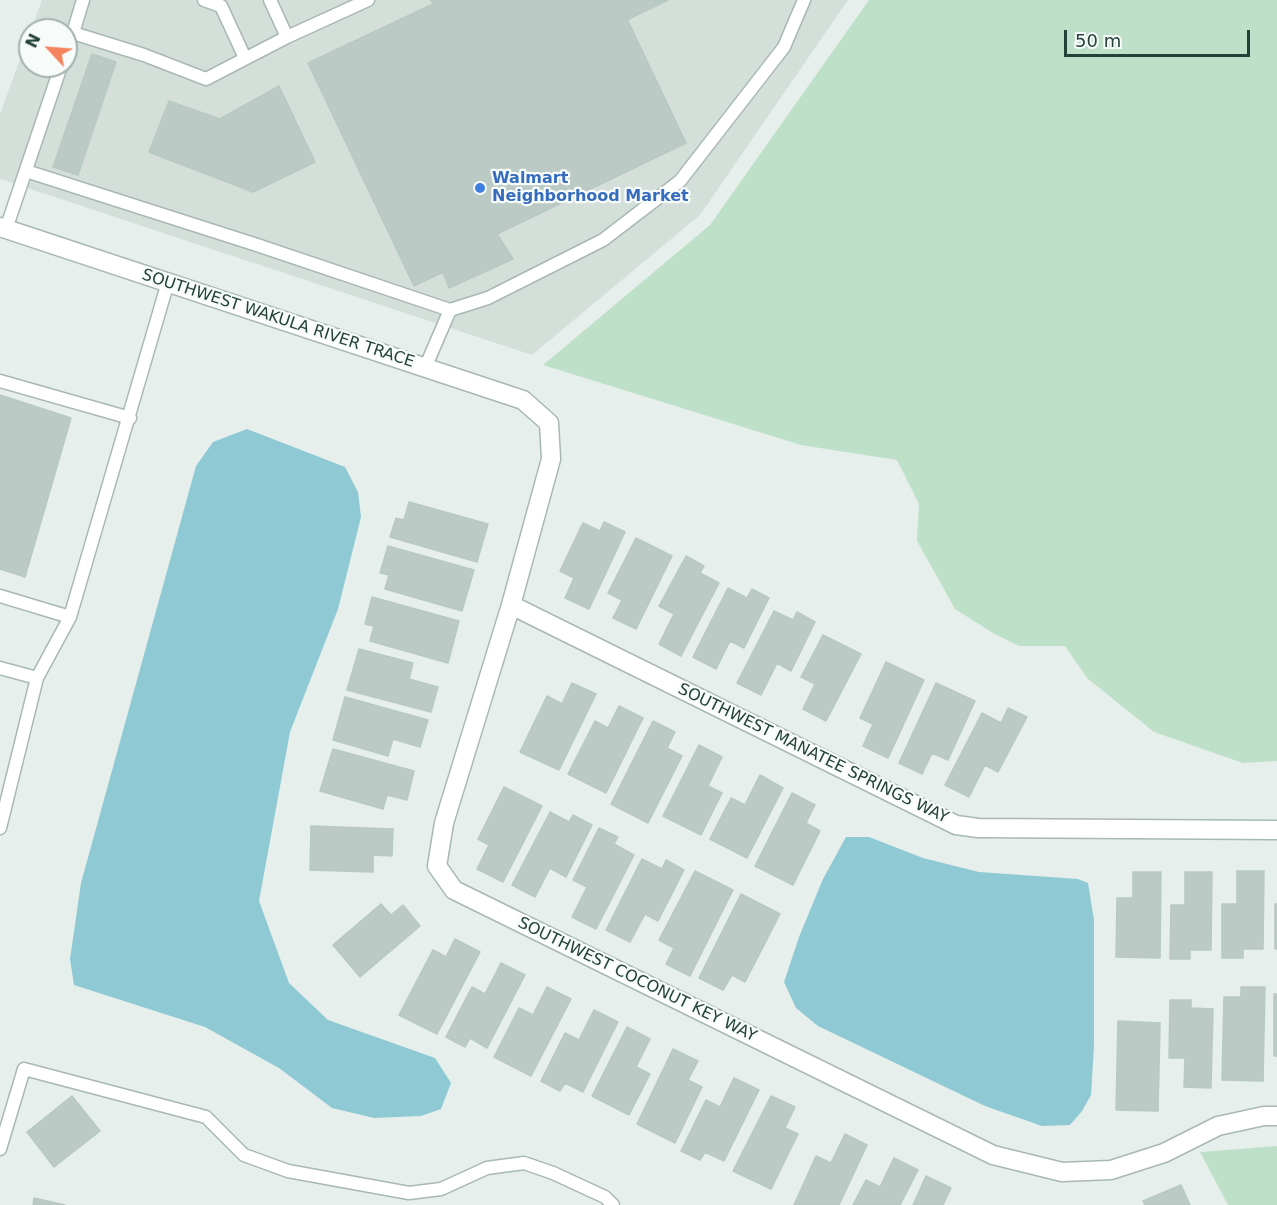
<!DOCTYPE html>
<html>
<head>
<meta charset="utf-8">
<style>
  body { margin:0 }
  #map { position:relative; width:1277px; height:1205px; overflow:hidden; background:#e6efeb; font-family:"DejaVu Sans",sans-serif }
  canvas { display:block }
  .north { position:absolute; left:18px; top:18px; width:60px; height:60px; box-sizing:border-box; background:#f7fbf9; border:2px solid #a3b1ad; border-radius:50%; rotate:296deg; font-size:16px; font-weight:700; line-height:24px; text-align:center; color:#24423a }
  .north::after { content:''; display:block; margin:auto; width:21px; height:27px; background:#f4845f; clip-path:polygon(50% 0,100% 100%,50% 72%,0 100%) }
  .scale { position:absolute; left:1064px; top:30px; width:186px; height:27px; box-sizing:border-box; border:3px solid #24423a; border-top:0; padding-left:8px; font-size:18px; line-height:21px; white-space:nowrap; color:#24423a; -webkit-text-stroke:4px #f7fbf9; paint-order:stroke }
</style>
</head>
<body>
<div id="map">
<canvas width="1277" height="1205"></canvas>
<div class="north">N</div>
<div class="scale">50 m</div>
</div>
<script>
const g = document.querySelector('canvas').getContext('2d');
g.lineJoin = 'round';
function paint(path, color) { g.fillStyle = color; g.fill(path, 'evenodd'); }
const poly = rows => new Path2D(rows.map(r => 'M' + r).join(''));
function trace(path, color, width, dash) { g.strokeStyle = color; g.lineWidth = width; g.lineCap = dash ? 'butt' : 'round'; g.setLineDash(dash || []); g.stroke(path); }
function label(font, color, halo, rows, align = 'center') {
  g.font = font + ' "DejaVu Sans",sans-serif'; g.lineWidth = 4.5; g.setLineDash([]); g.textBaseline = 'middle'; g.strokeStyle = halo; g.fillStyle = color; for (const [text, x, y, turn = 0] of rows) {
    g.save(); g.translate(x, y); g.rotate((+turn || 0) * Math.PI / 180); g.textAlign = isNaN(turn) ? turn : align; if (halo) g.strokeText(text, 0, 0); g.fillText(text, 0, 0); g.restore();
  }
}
paint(poly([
  [42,0,848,0,700,215,532,355,0,179,0,114,30,32,30,66,66,66,66,30,31,30]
]), '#d4dfda');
paint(poly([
  [869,0,1277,0,1277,761,1243,763,1154,732,1087,678,1065,646,1019,646,993,633,955,609,917,541,919,504,897,460,801,445,543,365,710,225],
  [1277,1146,1277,1205,1228,1205,1200,1152]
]), '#bfe0c8');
paint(poly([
  [247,429,345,467,358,492,361,517,338,609,290,732,259,901,289,983,328,1020,435,1058,451,1083,441,1109,421,1116,374,1118,332,1108,279,1068,205,1027,74,985,70,959,81,883,196,466,213,442],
  [846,837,869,837,923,858,979,872,1078,879,1088,883,1094,920,1094,1046,1091,1095,1082,1111,1070,1125,1042,1126,985,1106,818,1026,796,1008,784,982,799,937,823,879]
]), '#8ec9d4');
const building = poly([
  [431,0,618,0,686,143,497,234,513,259,449,288,443,272,414,286,308,63,433,4,431,0],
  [618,0,668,0,627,20,618,0],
  [92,54,116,62,78,175,53,167,92,54],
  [279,86,315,162,253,192,149,152,169,101,220,119,279,86],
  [0,395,71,418,25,577,0,569,0,395],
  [409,502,488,524,477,562,390,537,396,518,404,520,409,502],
  [604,522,625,532,589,609,565,598,574,578,560,571,583,523,600,531,604,522],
  [636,538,672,556,636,629,613,618,622,600,608,593,636,538],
  [388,546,474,570,462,611,385,589,389,575,380,573,388,546],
  [686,556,704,566,700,573,719,583,681,656,659,644,674,614,659,606,686,556],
  [728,588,747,598,752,589,769,598,744,648,730,641,716,669,693,657,728,588],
  [372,597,459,621,448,663,370,641,374,626,365,624,372,597],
  [774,611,793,620,797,612,815,622,791,671,777,663,761,695,737,683,774,611],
  [823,635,861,654,826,721,803,709,815,684,801,677,823,635],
  [359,649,413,663,409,679,438,687,431,712,347,690,359,649],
  [886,662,924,680,888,758,863,746,873,724,860,718,886,662],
  [572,683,596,694,559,770,520,752,547,696,562,704,572,683],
  [936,683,975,701,948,760,932,753,922,774,899,763,936,683],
  [345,697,428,720,420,747,393,739,388,756,333,740,345,697],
  [619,706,643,718,606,793,568,774,595,721,608,728,619,706],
  [1008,708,1027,717,998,772,985,765,969,797,945,785,982,713,1001,723,1008,708],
  [653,721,675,732,667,748,682,756,648,823,611,804,653,721],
  [699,745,722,757,708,786,722,793,701,835,663,816,699,745],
  [333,749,414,771,407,800,387,795,383,809,320,791,333,749],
  [760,775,783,788,747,858,710,839,731,798,745,805,760,775],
  [504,787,542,806,503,882,477,869,489,845,478,839,504,787],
  [792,793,815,805,806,823,820,831,793,885,755,866,792,793],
  [550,812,569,822,573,815,592,825,566,877,550,868,535,897,512,885,550,812],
  [311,826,393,829,392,856,373,855,373,872,310,870,311,826],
  [599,828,618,837,614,844,634,855,596,929,572,917,587,887,573,880,599,828],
  [642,859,662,869,666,860,684,870,658,921,645,914,630,942,606,930,642,859],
  [695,871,733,890,690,976,666,964,674,948,659,940,695,871],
  [1237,871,1264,871,1263,949,1243,949,1243,958,1222,958,1222,904,1237,904,1237,871],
  [1133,872,1161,872,1160,958,1116,957,1117,898,1133,898,1133,872],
  [1185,872,1212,872,1211,950,1190,950,1190,959,1170,959,1171,905,1185,905,1185,872],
  [741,894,780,914,745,982,732,975,723,990,699,978,741,894],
  [381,904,391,915,403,905,420,926,360,977,333,945,381,904],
  [1275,904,1277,904,1277,949,1275,949,1275,904],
  [455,939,480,952,437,1034,399,1015,433,950,446,957,455,939],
  [501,963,525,975,487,1048,470,1038,465,1047,446,1037,472,987,485,994,501,963],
  [547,987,571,999,531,1076,494,1057,519,1008,533,1015,547,987],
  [1241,987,1265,987,1263,1081,1222,1080,1224,997,1241,997,1241,987],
  [1274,994,1277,994,1277,1056,1274,1056,1274,994],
  [1170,1000,1191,1000,1191,1008,1213,1009,1211,1088,1184,1087,1185,1058,1169,1058,1170,1000],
  [594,1010,618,1022,583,1092,565,1083,560,1091,541,1081,565,1033,579,1040,594,1010],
  [1118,1021,1160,1023,1158,1111,1116,1110,1118,1021],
  [627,1027,650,1039,636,1067,650,1074,629,1115,592,1096,627,1027],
  [673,1049,698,1061,688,1080,702,1087,675,1143,637,1124,673,1049],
  [734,1078,759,1090,724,1161,705,1152,700,1160,681,1151,706,1100,720,1107,734,1078],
  [72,1096,100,1131,54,1167,27,1132,72,1096],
  [771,1096,795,1107,785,1128,798,1134,771,1189,733,1171,771,1096],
  [845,1134,867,1145,839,1205,794,1205,816,1156,831,1163,845,1134],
  [894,1158,918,1170,900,1205,853,1205,866,1180,880,1187,894,1158],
  [926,1176,951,1188,943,1205,913,1205,926,1176],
  [1181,1185,1190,1205,1145,1205,1143,1201,1181,1185],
  [34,1198,65,1205,33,1205,34,1198]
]);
paint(building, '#bbcac4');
trace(building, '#b8c9c2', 1.5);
const lane = poly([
  [204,0,221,6,245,58],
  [270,0,287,37],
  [73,33,83,0],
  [66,53,73,33,144,55,206,79,287,37,368,0],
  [26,171,257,245,450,310,425,368],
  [6,229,61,66],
  [450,310,488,298,603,240,680,181,784,47,804,0],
  [0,381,130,418],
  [0,596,70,617],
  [0,668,37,678,70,617,168,282],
  [0,828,37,678],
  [0,1149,24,1069,206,1117,244,1155,288,1171,409,1193,441,1189,487,1168,524,1163,553,1173,605,1197,613,1205]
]);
const street = poly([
  [0,227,523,400,549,423,551,459,511,605,444,823,437,866,454,890,993,1155,1062,1172,1111,1170,1164,1153,1218,1126,1264,1116,1277,1116],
  [511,605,956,825,978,828,1277,830]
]);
trace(lane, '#a8b8b2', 15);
trace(street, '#a8b8b2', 21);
trace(lane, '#fff', 12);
trace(street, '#fff', 18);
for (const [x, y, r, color] of [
  [480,188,6,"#3f7fe0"]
]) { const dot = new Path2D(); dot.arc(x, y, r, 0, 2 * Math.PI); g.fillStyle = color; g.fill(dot); trace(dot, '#f7fbf9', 2); }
label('bold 16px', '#366cbe', '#f7fbf9', [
  ["Walmart",492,179],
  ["Neighborhood Market",492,197]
], 'left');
label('16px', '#24423a', '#f7fbf9', [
  ["SOUTHWEST WAKULA RIVER TRACE",278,319,18],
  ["SOUTHWEST MANATEE SPRINGS WAY",813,754,26],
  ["SOUTHWEST COCONUT KEY WAY",637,980,26]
]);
</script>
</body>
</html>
